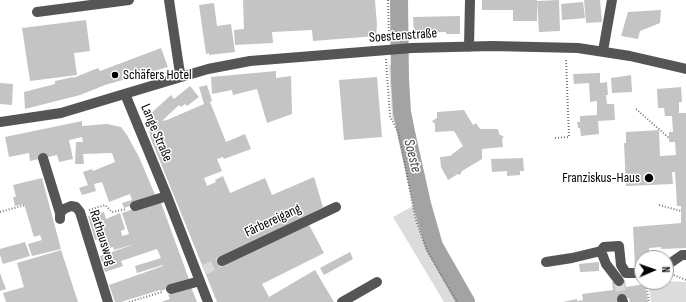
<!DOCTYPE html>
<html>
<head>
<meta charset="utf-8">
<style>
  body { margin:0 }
  #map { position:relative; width:686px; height:302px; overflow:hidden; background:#fff; font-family:"Sofia Sans Condensed",sans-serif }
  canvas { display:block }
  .north { position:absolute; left:634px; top:250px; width:40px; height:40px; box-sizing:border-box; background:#fff; border:1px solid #999; border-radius:50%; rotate:88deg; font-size:11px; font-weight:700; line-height:16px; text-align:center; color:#000 }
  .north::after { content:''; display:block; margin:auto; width:14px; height:18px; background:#000; clip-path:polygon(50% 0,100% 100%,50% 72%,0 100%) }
</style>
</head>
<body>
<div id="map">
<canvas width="686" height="302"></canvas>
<div class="north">N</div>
</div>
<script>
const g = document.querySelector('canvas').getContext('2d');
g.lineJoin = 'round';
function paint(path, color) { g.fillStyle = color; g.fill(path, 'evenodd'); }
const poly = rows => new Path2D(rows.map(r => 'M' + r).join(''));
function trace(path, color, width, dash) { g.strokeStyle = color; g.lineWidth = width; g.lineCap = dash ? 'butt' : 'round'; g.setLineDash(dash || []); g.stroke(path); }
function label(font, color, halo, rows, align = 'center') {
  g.font = font + ' "Sofia Sans Condensed",sans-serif'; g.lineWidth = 3; g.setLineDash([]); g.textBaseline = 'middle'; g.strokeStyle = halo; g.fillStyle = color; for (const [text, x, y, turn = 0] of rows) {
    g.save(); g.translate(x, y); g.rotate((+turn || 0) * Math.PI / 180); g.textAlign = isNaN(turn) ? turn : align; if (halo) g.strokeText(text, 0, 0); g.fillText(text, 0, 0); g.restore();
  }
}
paint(poly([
  [397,64,400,113,424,226,431,248,463,302,444,302,393,217,415,205,399,131,392,117,389,65],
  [666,281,686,282,686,302,651,302,648,282,666,282]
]), '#dcdcdc');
trace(poly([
  [399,0,400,80,402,112,406,132,422,204,434,246,466,302]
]), '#a3a3a3', 18);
paint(poly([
  [243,0,375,0,377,25,376,36,313,41,312,30,272,32,273,43,235,45,234,30,244,29],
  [482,0,537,0,537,21,513,21,513,10,482,10],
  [559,0,560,31,539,32,537,1],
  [584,0,600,0,602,22,586,23],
  [583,2,585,18,562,20,561,4],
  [214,3,217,26,231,24,235,52,209,55,209,53,206,54,199,5],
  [661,10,660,23,640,31,638,39,621,36,628,12],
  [460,16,460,34,446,34,446,32,414,33,413,17],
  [86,20,90,51,74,53,77,75,30,81,22,28],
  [161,48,168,67,105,85,80,95,25,109,24,92,55,84,55,81,73,77,73,78,98,68,100,71],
  [276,71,276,78,291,76,292,114,267,123,257,89,233,95,232,90,212,94,211,77],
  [600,73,600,83,607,82,608,95,606,95,607,104,614,104,615,120,598,121,599,134,581,136,580,128,578,128,577,122,580,122,580,116,597,115,597,101,590,102,589,83,574,84,573,74],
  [631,75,632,92,612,93,611,78],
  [377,77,382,137,344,140,339,80],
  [0,83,13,84,12,105,0,104],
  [207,85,212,101,210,102,226,142,245,134,251,149,224,159,223,157,217,159,222,171,204,178,207,186,216,182,215,180,223,176,230,193,265,178,272,195,314,177,323,207,221,258,308,223,324,253,262,284,269,297,315,270,334,302,217,302,151,139,147,123,148,116,171,95,174,99,190,86,199,97,187,106,185,104,181,107,179,105,162,121,167,120,204,104,199,87],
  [681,87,682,102,679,102,679,113,686,113,686,248,661,249,661,247,649,248,649,258,642,258,642,266,635,267,633,227,681,223,681,206,677,206,675,172,672,172,673,184,626,186,624,143,626,143,626,132,659,130,660,156,676,155,675,142,669,142,669,132,673,132,672,116,665,116,664,108,658,108,657,89],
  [464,110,473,125,476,123,480,129,498,129,499,134,504,137,502,139,503,147,482,149,482,159,462,171,460,175,458,174,448,180,441,167,440,157,450,156,463,146,454,131,435,132,435,124,432,121,437,118,437,112],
  [82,121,82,126,107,124,121,127,127,135,139,157,156,197,124,208,122,203,132,200,130,194,109,202,102,182,94,184,96,191,82,195,79,188,88,185,83,172,92,169,93,171,115,162,112,153,83,154,84,164,75,164,76,142,83,142,82,137,69,140,73,159,59,162,57,155,30,161,29,153,9,157,5,137],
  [523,158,524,171,520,171,520,175,507,176,507,171,492,172,491,159],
  [42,178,61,249,32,256,28,244,42,240,40,235,34,237,24,204,15,206,13,197,16,197,13,185],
  [160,200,190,282,160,291,160,290,121,302,115,302,109,285,163,266,163,265,137,273,135,266,161,258,157,249,121,261,123,266,105,272,100,256,135,244,114,250,113,247,106,249,103,238,95,240,88,216,104,212,106,219,120,213,125,229,121,231,122,236,129,234,122,213],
  [25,242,30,256,3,264,0,255,0,249],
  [61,250,78,302,6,302,3,293,24,287,17,263],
  [350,252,353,259,324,275,320,268],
  [599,262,599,271,580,272,579,264],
  [0,273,6,289,0,291],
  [625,280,626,287,645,284,648,302,630,302,629,298,619,299,619,302,563,302,577,299,577,301,583,300,582,294,613,290,612,282],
  [191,287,197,302,161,302,170,299,168,295]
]), '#c4c4c4');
trace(poly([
  [204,270,222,261],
  [619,281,622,299]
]), '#d9d9d9', 10, [10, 5]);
trace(poly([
  [388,0,389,41],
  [386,59,390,116,399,134,415,217,421,235,428,252,457,302],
  [636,109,669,138],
  [555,138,569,137,566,58],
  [659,205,681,211],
  [89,210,105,205,112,212,127,209],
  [0,212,25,205],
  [671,274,686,280],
  [646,282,649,302],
  [129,302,162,292]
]), '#777', 2, [1, 2]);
trace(poly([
  [169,0,179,67,181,77],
  [37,12,129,0],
  [469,47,470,0],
  [603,51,612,0],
  [125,94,167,196,208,302],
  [0,122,61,113,181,77,208,69,250,61,412,48,493,46,578,48,630,56,686,69],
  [43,158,60,213],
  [135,206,167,196],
  [60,219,60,213,64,209,71,206,76,207,80,212,108,302],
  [601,251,604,247,619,246,621,265,626,273,642,273],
  [222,261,336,207],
  [546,262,572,258,601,251,606,264,619,281],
  [666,266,682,255,686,255],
  [171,289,200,281],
  [622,299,623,302],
  [342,302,377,282]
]), '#555', 10);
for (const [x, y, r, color] of [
  [115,75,4,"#000"],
  [649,178,5,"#000"]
]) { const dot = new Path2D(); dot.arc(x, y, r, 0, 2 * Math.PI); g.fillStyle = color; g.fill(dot); trace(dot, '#fff', 1.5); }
label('14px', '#000', '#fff', [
  ["Soestenstraße",403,36,-4],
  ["Lange Straße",156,133,67],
  ["Färbereigang",273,221,-25],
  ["Rathausweg",102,238,72]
]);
label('14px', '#000', '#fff', [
  ["Schäfers Hotel",123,75],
  ["Franziskus-Haus",640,178,"right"]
], 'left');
label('italic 15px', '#444', '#fff', [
  ["Soeste",412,156,76]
]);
</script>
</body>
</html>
